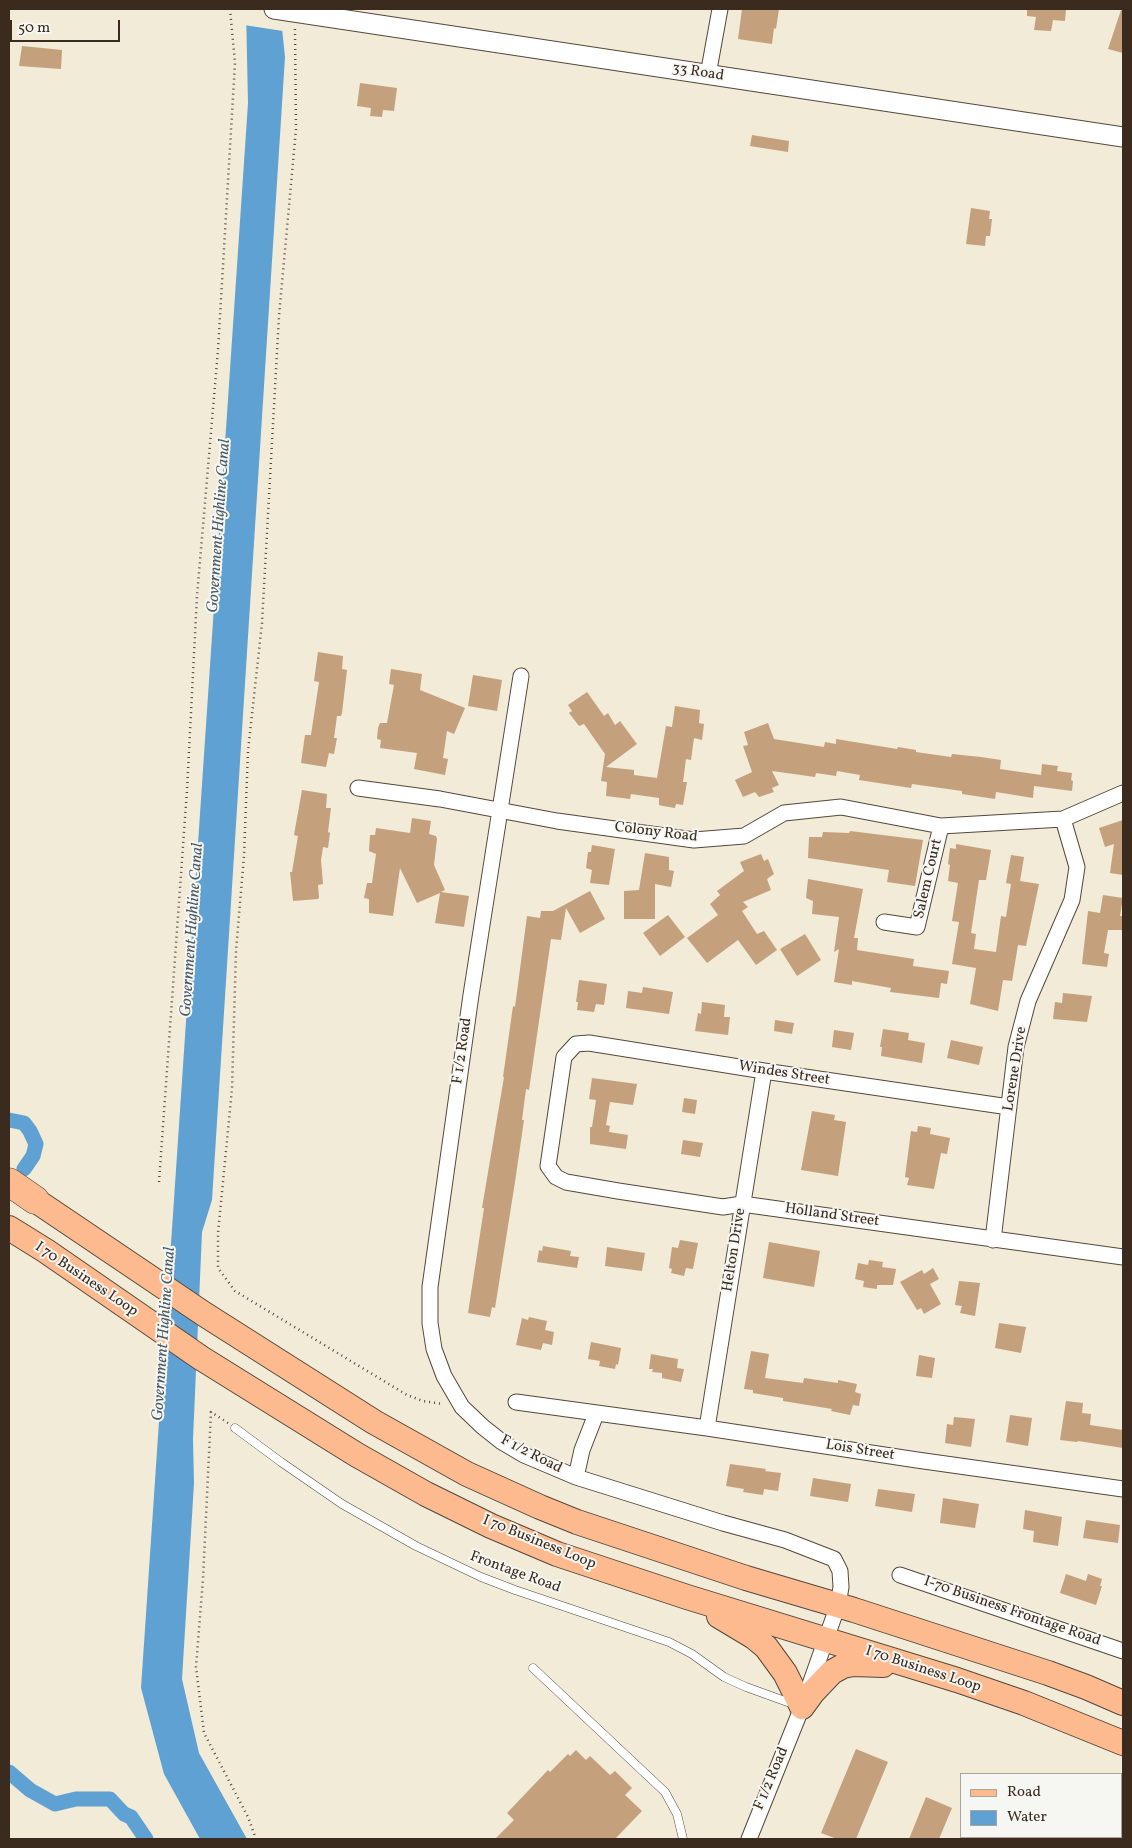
<!DOCTYPE html>
<html>
<head>
<meta charset="utf-8">
<style>
  body { margin:0 }
  #map { position:relative; width:1132px; height:1848px; overflow:hidden; background:#f1ebd8; font-family:Vollkorn,serif }
  canvas { display:block }
  .frame { position:absolute; inset:0; border:10px solid #3b2a1e; pointer-events:none }
  .legend { position:absolute; left:960px; top:1773px; width:162px; height:65px; box-sizing:border-box; background:#f6f6f2; border:1px solid #aba49d; margin:0; padding:6px 9px; list-style:none; font-size:15px; color:#3b2a1e }
  .legend li { display:flex; align-items:center; gap:10px; height:25px }
  .legend b { width:25px; border:1px solid #aba49d }
  .scale { position:absolute; left:10px; top:20px; width:110px; height:22px; box-sizing:border-box; border:2px solid #3b2a1e; border-top:0; padding-left:6px; font-size:15px; line-height:18px; white-space:nowrap; color:#3b2a1e; -webkit-text-stroke:4px #f6f6f2; paint-order:stroke }
</style>
</head>
<body>
<div id="map">
<canvas width="1132" height="1848"></canvas>
<div class="frame"></div>
<ul class="legend">
<li><b style="height:6px;background:#fcba8e"></b>Road</li>
<li><b style="height:14px;background:#5ea1d2"></b>Water</li>
</ul>
<div class="scale">50 m</div>
</div>
<script>
const g = document.querySelector('canvas').getContext('2d');
g.lineJoin = 'round';
function paint(path, color) { g.fillStyle = color; g.fill(path, 'evenodd'); }
const poly = rows => new Path2D(rows.map(r => 'M' + r).join(''));
function trace(path, color, width, dash) { g.strokeStyle = color; g.lineWidth = width; g.lineCap = dash ? 'butt' : 'round'; g.setLineDash(dash || []); g.stroke(path); }
function label(font, color, halo, rows, align = 'center') {
  g.font = font + ' Vollkorn,serif'; g.lineWidth = 4; g.setLineDash([]); g.textBaseline = 'middle'; g.strokeStyle = halo; g.fillStyle = color; for (const [text, x, y, turn = 0] of rows) {
    g.save(); g.translate(x, y); g.rotate((+turn || 0) * Math.PI / 180); g.textAlign = isNaN(turn) ? turn : align; if (halo) g.strokeText(text, 0, 0); g.fillText(text, 0, 0); g.restore();
  }
}
paint(poly([
  [246,9,280,9,285,57,212,1200,202,1232,193,1439,194,1483,182,1679,199,1753,247,1839,200,1839,164,1774,141,1688,248,103]
]), '#5ea1d2');
paint(poly([
  [243,9,281,9,283,31,244,25]
]), '#f1ebd8');
trace(poly([
  [1121,1779,1123,1777]
]), '#5ea1d2', 4.5);
trace(poly([
  [9,1120,24,1123,30,1131,36,1144,33,1156,24,1169],
  [9,1772,30,1790,55,1804,76,1799,110,1799,124,1814,131,1817,146,1839]
]), '#5ea1d2', 15);
paint(poly([
  [742,9,779,9,776,29,774,28,772,44,738,39],
  [1027,9,1066,9,1065,21,1053,20,1051,31,1034,30,1036,17,1027,16],
  [1121,10,1123,11,1123,53,1108,49],
  [22,46,62,50,61,69,19,66],
  [360,83,397,88,394,111,383,110,382,117,370,116,371,108,357,106],
  [752,135,789,141,788,152,750,146],
  [971,208,990,211,989,219,992,219,990,236,986,236,985,246,966,244],
  [318,652,343,656,342,669,347,670,342,713,341,716,337,716,334,738,337,738,334,754,329,753,326,767,301,763,305,735,311,735,319,682,314,681],
  [391,669,422,674,420,690,465,708,454,734,447,731,443,758,448,759,445,775,414,769,417,753,380,748,381,740,377,739,378,728,380,723,387,723,394,685,389,684],
  [473,675,502,680,497,711,468,706],
  [587,692,604,716,608,713,615,725,620,721,637,744,606,767,634,770,634,775,657,778,666,726,672,727,675,706,700,710,699,723,704,724,702,740,694,738,691,760,686,759,683,782,687,782,683,805,676,804,675,808,663,806,659,805,659,798,631,794,630,799,606,796,607,782,601,781,605,754,584,724,579,726,569,713,572,711,568,705],
  [768,723,774,739,824,747,825,742,836,744,836,739,897,749,898,747,916,750,916,752,951,757,952,754,981,757,1001,760,1000,769,1041,775,1042,764,1058,766,1057,771,1072,773,1071,780,1073,781,1072,791,1034,786,1033,798,996,792,995,799,962,794,962,791,912,784,911,788,859,780,860,775,837,771,836,776,816,773,815,777,772,771,779,785,772,788,774,792,759,797,755,792,743,797,735,780,752,772,743,746,748,745,744,732],
  [302,790,327,794,326,808,331,808,328,832,330,833,328,848,323,847,321,860,323,884,318,885,319,897,318,899,293,901,290,872,292,872,298,836,294,835],
  [412,818,431,821,429,834,436,836,437,839,434,865,445,890,441,892,469,896,464,927,435,923,440,893,417,903,400,868,393,916,369,913,369,899,364,898,367,883,372,883,376,854,369,851,370,835,375,835,376,828,410,833],
  [1123,820,1123,875,1110,873,1114,844,1105,847,1099,828],
  [850,831,923,840,915,886,887,882,889,870,808,858,809,837,822,837,823,832,849,833],
  [956,844,991,850,986,880,979,880,971,933,976,934,974,949,996,952,1001,916,1006,917,1011,884,1006,883,1011,855,1024,857,1020,881,1039,884,1026,946,1018,945,1012,981,1003,980,998,1011,970,1004,976,968,952,964,959,922,952,921,958,883,948,881,950,865,948,864,950,848,956,849],
  [592,845,615,849,609,885,590,883,592,870,586,868,588,852,591,852],
  [645,853,669,857,669,870,674,871,671,887,655,884,655,919,624,919,624,891,639,890],
  [761,854,764,861,768,859,774,874,767,879,771,890,743,902,748,907,742,911,757,934,764,931,777,950,756,965,738,940,707,963,687,938,718,915,710,904,720,895,717,891,744,871,740,862],
  [808,879,863,889,854,938,858,938,857,950,914,959,913,966,949,971,947,984,941,983,939,998,890,992,891,988,852,981,852,985,834,982,839,949,834,952,839,917,812,914,813,901,806,898],
  [590,891,605,919,580,933,566,908,561,940,551,939,529,1090,526,1089,522,1120,524,1120,515,1182,495,1308,492,1307,490,1317,468,1313,484,1208,482,1208,504,1077,503,1077,513,1006,515,1007,527,916,540,918,541,911,553,911],
  [1103,895,1123,898,1120,916,1123,916,1123,930,1108,930,1104,953,1109,954,1107,967,1082,964,1088,911,1100,913],
  [668,915,685,937,660,956,643,933],
  [805,934,821,960,797,976,780,949],
  [579,980,607,984,604,1005,596,1004,594,1012,577,1010,578,1002,576,1002],
  [643,987,673,992,669,1014,626,1008,628,991,642,993],
  [1063,993,1092,996,1087,1022,1053,1019,1055,1002,1062,1003],
  [702,1002,725,1005,724,1017,730,1017,728,1035,695,1031,698,1013,701,1014],
  [775,1020,794,1023,792,1034,774,1031],
  [883,1029,909,1033,908,1040,925,1043,922,1063,881,1056,882,1047,880,1047],
  [834,1030,854,1033,851,1050,832,1047],
  [951,1040,983,1047,979,1065,947,1058],
  [592,1078,637,1084,633,1105,610,1102,606,1125,610,1126,609,1132,628,1135,626,1149,590,1144,590,1127,592,1127,596,1100,589,1099],
  [684,1098,697,1100,695,1114,682,1112],
  [812,1111,835,1115,834,1120,846,1122,838,1176,801,1170],
  [918,1126,931,1128,930,1134,950,1138,947,1154,941,1153,934,1189,907,1185,909,1178,905,1177,911,1131,917,1132],
  [683,1140,703,1143,700,1157,681,1154],
  [680,1240,698,1243,693,1269,686,1268,684,1276,671,1273,672,1269,669,1268,672,1247,678,1248],
  [769,1242,820,1251,814,1287,763,1278],
  [543,1246,571,1251,570,1256,579,1257,577,1268,537,1262,539,1250,542,1251],
  [607,1247,645,1253,642,1271,605,1266],
  [869,1260,883,1262,882,1267,896,1269,893,1285,877,1285,877,1289,863,1287,864,1281,855,1279,858,1263,868,1265],
  [933,1268,939,1279,930,1284,941,1304,924,1314,921,1308,917,1310,900,1282,922,1270,924,1274],
  [959,1281,980,1283,975,1316,960,1313,962,1306,955,1305],
  [529,1317,547,1321,545,1330,554,1332,552,1345,543,1343,541,1350,516,1345,522,1318,528,1320],
  [999,1323,1026,1327,1021,1353,995,1348],
  [591,1342,621,1348,618,1365,616,1364,615,1369,599,1366,600,1361,588,1359],
  [751,1351,769,1354,765,1378,803,1383,804,1378,838,1383,838,1380,857,1384,855,1392,861,1394,859,1406,853,1405,850,1415,831,1411,832,1409,783,1401,783,1398,753,1393,753,1390,744,1389],
  [651,1354,678,1359,677,1368,684,1369,681,1382,662,1378,662,1373,652,1372,653,1369,649,1369],
  [919,1355,935,1358,932,1378,916,1376],
  [1066,1401,1083,1403,1082,1413,1091,1414,1090,1425,1123,1430,1123,1448,1078,1441,1077,1442,1060,1440],
  [1010,1415,1032,1418,1028,1446,1006,1442],
  [954,1417,975,1419,971,1447,945,1443,947,1424,953,1425],
  [730,1464,766,1469,765,1471,781,1473,778,1491,764,1489,763,1495,743,1492,744,1489,726,1486],
  [813,1478,851,1484,848,1502,810,1496],
  [878,1489,915,1494,912,1512,875,1506],
  [943,1498,979,1504,975,1528,940,1523],
  [1025,1510,1062,1517,1058,1546,1033,1542,1034,1531,1023,1529],
  [1086,1520,1120,1525,1118,1543,1083,1538],
  [1066,1574,1086,1581,1088,1574,1102,1579,1100,1586,1102,1586,1096,1605,1060,1593],
  [856,1749,888,1762,856,1839,837,1839,821,1833],
  [576,1750,586,1760,590,1756,610,1775,615,1771,632,1788,625,1795,642,1811,615,1839,495,1839,514,1820,507,1813,548,1770,550,1772,568,1754,570,1756],
  [926,1797,952,1808,939,1839,909,1839]
]), '#c4a07d');
const service = poly([
  [235,1428,281,1462,342,1504,416,1546,481,1577,515,1590,669,1642,692,1654,724,1677,746,1687,796,1705],
  [533,1668,665,1792,677,1814,683,1839]
]);
const minor = poly([
  [708,75,720,9],
  [521,676,471,995,430,1287,430,1323,434,1349,444,1376,462,1407,483,1427,502,1442,524,1455,576,1477,723,1523,785,1540,834,1559,840,1571,841,1587,838,1605,802,1707,749,1839],
  [358,788,440,799,557,821,694,840,744,836,784,813,841,807,941,826,1063,819,1123,793],
  [884,922,917,927,941,826],
  [1009,1107,764,1071,589,1043,576,1044,564,1057,548,1166,556,1177,566,1182,618,1191,723,1207,742,1204,1123,1257],
  [993,1240,1016,1047,1028,1001,1072,900,1077,867,1063,819],
  [516,1402,707,1428,917,1460,1123,1489],
  [707,1428,764,1071],
  [576,1477,582,1450,596,1414],
  [900,1575,1123,1651],
  [1121,1825,1123,1825],
  [1055,1839,1060,1837]
]);
const tertiary = poly([
  [274,9,1123,137]
]);
const primary = poly([
  [35,1200,204,1314,374,1422,467,1474,540,1507,577,1522,746,1578,854,1610,1048,1673,1086,1687,1123,1703],
  [9,1228,46,1251,201,1358,357,1455,426,1494,491,1526,557,1554,687,1597,957,1680,1024,1703,1123,1743],
  [719,1616,754,1637,766,1647,785,1673,802,1707,813,1692,832,1672,843,1666,853,1664,883,1665]
]);
const motorway = poly([
  [9,1182,35,1200]
]);
trace(service, '#56473a', 9);
trace(minor, '#56473a', 17);
trace(tertiary, '#56473a', 21);
trace(primary, '#56473a', 26);
trace(motorway, '#56473a', 29);
trace(poly([
  [295,29,296,129,279,316,262,623,248,751,244,856,236,951,232,1089,218,1233,218,1268,235,1291,407,1395,423,1401,443,1404],
  [159,1182,187,790,197,596,218,350,235,63,230,9],
  [228,1423,211,1412,203,1579,196,1667,204,1733,248,1817,256,1839]
]), '#56473a', 2.5, [1, 4]);
trace(service, '#fff', 8);
trace(minor, '#fff', 15);
trace(tertiary, '#fff', 19);
trace(primary, '#fcba8e', 24);
trace(motorway, '#fcba8e', 28);
label('15px', '#3b2a1e', '#f6f6f2', [
  ["33 Road",698,73,9],
  ["Colony Road",656,833,7],
  ["Salem Court",929,879,-77],
  ["F 1/2 Road",463,1051,-82],
  ["Lorene Drive",1016,1069,-81],
  ["Windes Street",784,1074,9],
  ["Holland Street",832,1216,8],
  ["Helton Drive",735,1250,-81],
  ["I 70 Business Loop",86,1280,34],
  ["Lois Street",860,1451,9],
  ["F 1/2 Road",531,1455,27],
  ["I 70 Business Loop",539,1543,22],
  ["Frontage Road",515,1573,20],
  ["I-70 Business Frontage Road",1012,1612,19],
  ["I 70 Business Loop",923,1670,18],
  ["F 1/2 Road",772,1779,-67]
]);
label('italic 16px', '#495a66', '#f6f6f2', [
  ["Government Highline Canal",220,526,-86],
  ["Government Highline Canal",193,930,-86],
  ["Government Highline Canal",165,1334,-86]
]);
</script>
</body>
</html>
